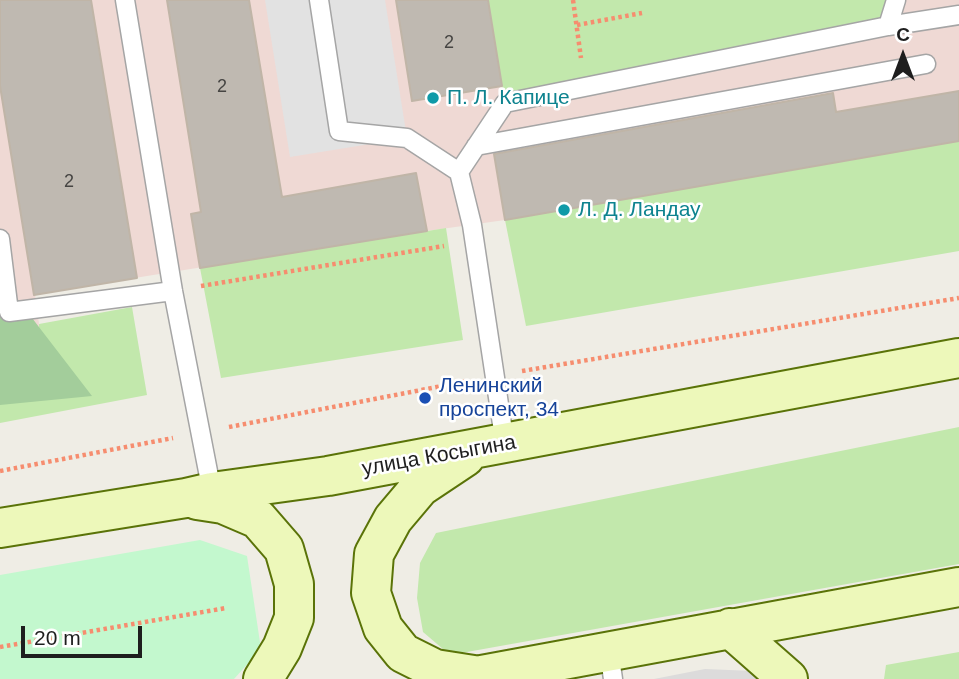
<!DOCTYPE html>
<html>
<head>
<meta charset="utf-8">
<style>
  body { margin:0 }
  #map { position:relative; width:959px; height:679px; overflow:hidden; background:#efede5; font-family:Arial,sans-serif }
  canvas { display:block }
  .north { position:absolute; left:868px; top:21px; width:70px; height:70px; -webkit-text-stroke:5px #fff; paint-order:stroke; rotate:0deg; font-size:19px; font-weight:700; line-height:28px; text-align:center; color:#1e1e1e }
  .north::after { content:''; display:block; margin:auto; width:24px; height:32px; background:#1e1e1e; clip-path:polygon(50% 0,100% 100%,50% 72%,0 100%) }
  .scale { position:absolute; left:21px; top:626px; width:121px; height:32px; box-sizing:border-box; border:4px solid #1e1e1e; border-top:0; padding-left:9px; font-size:21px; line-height:24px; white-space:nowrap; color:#1e1e1e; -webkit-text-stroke:5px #fff; paint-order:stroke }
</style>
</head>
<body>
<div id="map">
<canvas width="959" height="679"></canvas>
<div class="north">С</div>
<div class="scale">20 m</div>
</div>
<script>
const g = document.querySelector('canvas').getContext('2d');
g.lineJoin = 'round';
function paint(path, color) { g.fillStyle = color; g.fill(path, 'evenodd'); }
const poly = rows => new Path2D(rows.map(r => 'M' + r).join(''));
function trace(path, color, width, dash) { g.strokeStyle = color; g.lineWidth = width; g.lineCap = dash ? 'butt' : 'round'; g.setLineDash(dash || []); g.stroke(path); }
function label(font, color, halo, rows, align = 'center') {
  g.font = font + ' Arial,sans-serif'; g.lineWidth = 5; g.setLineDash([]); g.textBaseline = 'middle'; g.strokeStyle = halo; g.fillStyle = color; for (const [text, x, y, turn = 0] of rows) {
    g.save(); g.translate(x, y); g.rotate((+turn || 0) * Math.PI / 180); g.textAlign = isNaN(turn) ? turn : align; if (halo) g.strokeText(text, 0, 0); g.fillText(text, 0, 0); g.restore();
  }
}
paint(poly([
  [705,669,753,671,764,679,654,679]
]), '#dcdbdb');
paint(poly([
  [0,0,959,0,959,141,505,220,427,231,35,294,39,324,37,365,0,401]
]), '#efd9d4');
paint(poly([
  [488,0,896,0,888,26,505,103],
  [959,141,959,251,526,326,505,220],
  [446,228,463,340,221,378,200,268],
  [132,307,147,395,0,423,0,401,37,365,39,324],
  [959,427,959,564,450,655,423,632,417,598,420,563,436,533],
  [959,652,959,679,884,679,886,665]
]), '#c2e8ac');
paint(poly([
  [0,276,42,331,92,396,0,405]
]), '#a3cd9b');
paint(poly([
  [200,540,247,556,261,649,234,679,0,679,0,575]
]), '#c3f8ce');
paint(poly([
  [265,0,385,0,407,138,290,157]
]), '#e2e2e2');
const building = poly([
  [0,0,91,0,137,278,34,295,0,86,0,0],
  [167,0,249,0,282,197,416,173,427,231,200,268,191,214,201,212,167,0],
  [396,0,488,0,502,86,412,101,396,0],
  [959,91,959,141,505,220,494,154,833,93,836,112,959,91]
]);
paint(building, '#bfb9b1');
trace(building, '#c0b5a7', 2);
const service = poly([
  [125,0,173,291,212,492],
  [319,0,339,131,407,138,459,172,472,225,505,444],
  [888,26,959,15],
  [476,146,926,64],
  [459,172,505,103,888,26,896,0],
  [0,239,9,312,173,291],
  [609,651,613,679]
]);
const secondary = poly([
  [465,457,420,487,393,519,374,554,371,593,383,628,403,653,435,669,480,676],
  [197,500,223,504,258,519,284,549,294,584,294,618,282,648,263,679],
  [0,528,186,498,212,492,328,476,959,358],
  [730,628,788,679],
  [460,679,959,587]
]);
trace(service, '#a5a5a5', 21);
trace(secondary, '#5a7308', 42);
trace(poly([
  [573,0,581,58],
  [577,25,642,13],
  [201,286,444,246],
  [522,371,959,298],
  [229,427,468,381],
  [0,471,173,438],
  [0,647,226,608]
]), '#f68d6f', 4.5, [3.5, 3.5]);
trace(service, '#fff', 18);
trace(secondary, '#edf8ba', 38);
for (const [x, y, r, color] of [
  [433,98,7,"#0f9aa8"],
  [564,210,7,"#0f9aa8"],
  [425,398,7,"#1a4fb4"]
]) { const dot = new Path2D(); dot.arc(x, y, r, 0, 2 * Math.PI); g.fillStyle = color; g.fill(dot); trace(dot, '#fff', 2.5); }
label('18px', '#464543', null, [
  ["2",449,43],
  ["2",222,87],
  ["2",69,182]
]);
label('21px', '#0d838f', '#fff', [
  ["П. Л. Капице",447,98],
  ["Л. Д. Ландау",578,210]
], 'left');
label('21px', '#164399', '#fff', [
  ["Ленинский",439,386],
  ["проспект, 34",439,410]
], 'left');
label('21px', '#1e1e1e', '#fff', [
  ["улица Косыгина",439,456,-10]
]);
</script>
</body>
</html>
